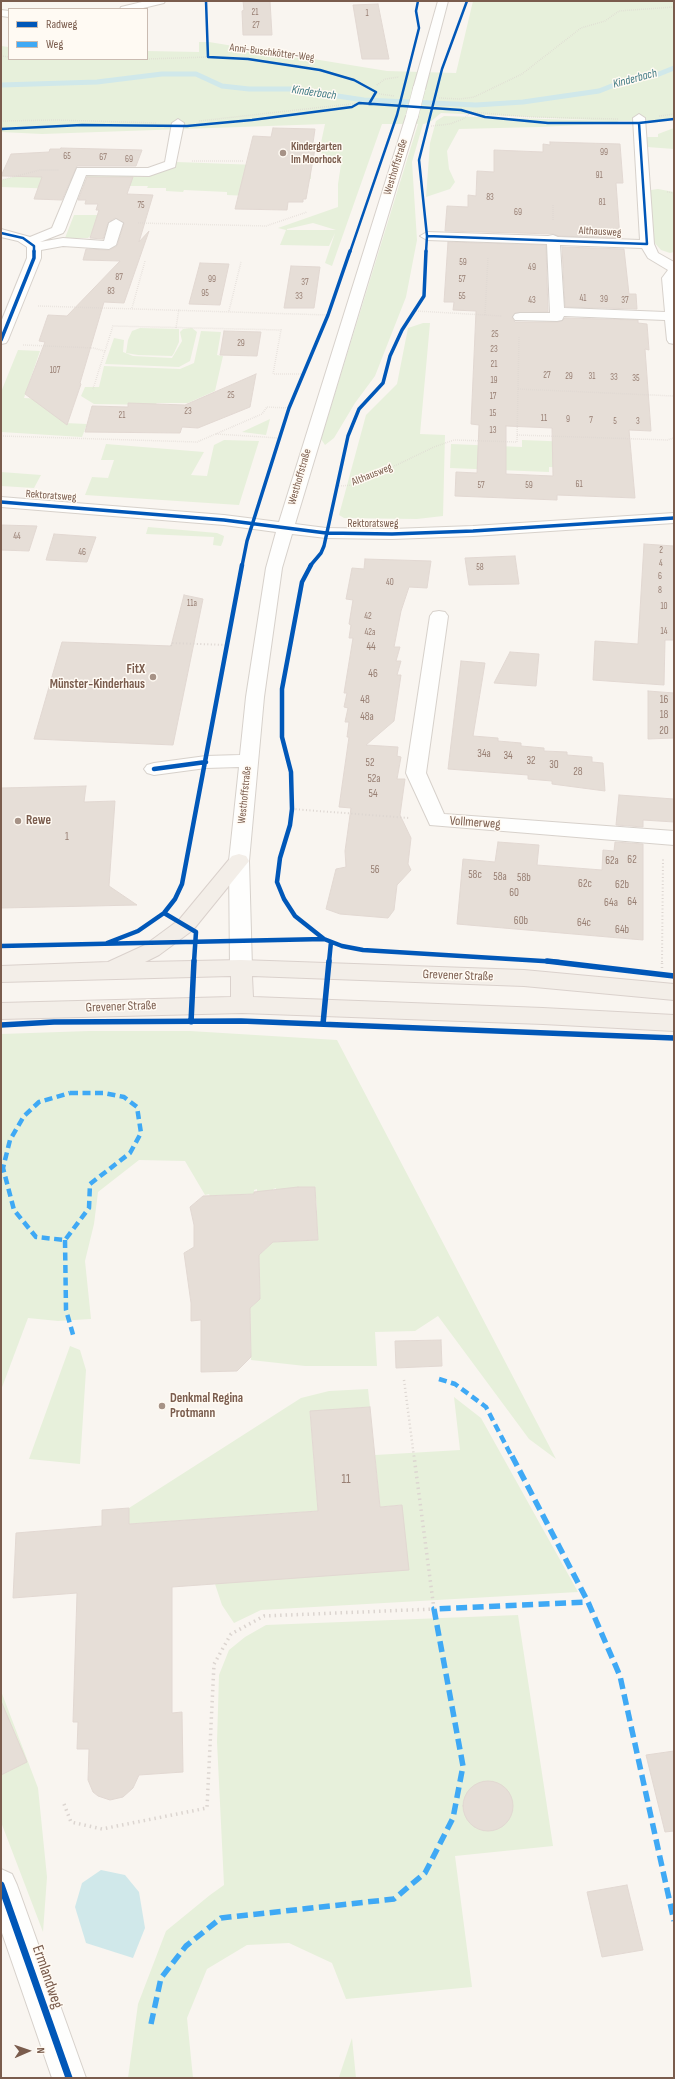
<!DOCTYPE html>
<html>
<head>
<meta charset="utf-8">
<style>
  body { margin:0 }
  #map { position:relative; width:675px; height:2079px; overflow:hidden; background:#f9f5f0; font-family:"Sofia Sans Condensed",sans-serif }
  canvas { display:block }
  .frame { position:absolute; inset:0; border:2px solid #7a5c4d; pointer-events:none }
  .legend { position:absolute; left:8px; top:8px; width:140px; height:52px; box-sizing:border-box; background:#fffaf3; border:1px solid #cabbb1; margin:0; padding:5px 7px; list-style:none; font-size:12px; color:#7a5c4d }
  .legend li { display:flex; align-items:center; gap:8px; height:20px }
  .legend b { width:20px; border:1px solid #cabbb1 }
  .north { position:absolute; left:8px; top:2031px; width:40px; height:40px; -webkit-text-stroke:3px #fffaf3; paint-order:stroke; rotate:88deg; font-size:11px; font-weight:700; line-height:16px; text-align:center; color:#7a5c4d }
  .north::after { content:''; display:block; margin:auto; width:14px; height:18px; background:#7a5c4d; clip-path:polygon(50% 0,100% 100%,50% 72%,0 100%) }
</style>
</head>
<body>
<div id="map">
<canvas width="675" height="2079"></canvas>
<div class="frame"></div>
<ul class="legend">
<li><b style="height:5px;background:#0057b8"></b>Radweg</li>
<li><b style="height:5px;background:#3fa9f5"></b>Weg</li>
</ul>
<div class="north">N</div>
</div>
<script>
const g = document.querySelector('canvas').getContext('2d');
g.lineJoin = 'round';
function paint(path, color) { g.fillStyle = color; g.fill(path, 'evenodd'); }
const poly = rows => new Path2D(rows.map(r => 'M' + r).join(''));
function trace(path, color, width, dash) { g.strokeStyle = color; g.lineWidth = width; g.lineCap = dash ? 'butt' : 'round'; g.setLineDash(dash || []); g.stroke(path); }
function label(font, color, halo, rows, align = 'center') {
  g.font = font + ' "Sofia Sans Condensed",sans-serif'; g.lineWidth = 3; g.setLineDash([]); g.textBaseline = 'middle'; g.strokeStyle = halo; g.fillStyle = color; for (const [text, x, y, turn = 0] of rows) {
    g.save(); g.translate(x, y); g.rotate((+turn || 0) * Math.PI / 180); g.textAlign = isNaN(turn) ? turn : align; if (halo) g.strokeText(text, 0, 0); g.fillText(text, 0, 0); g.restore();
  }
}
paint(poly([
  [473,1,674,1,674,120,617,121,621,123,540,127,459,129,447,151,449,169,455,182,450,189,426,197,430,143,436,121,444,116,614,121,441,113,429,123,423,124,412,162,417,240,406,297,375,376,355,403,334,438,325,445,321,439,418,124,382,124,332,266,325,263,335,233,329,246,280,245,286,230,278,228,338,207,338,184,342,158,324,155,319,152,325,124,42,134,1,132,1,46,9,47,9,59,147,59,147,51,199,52,199,42,209,42,387,71,456,73],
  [313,223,336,230,287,230,287,229],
  [674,128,674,149,647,147,645,137,658,137,658,134],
  [177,162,311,167,311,179,265,177,247,196,227,195,227,192,184,190,183,192,166,191,166,188,147,188,148,186,83,186,90,169,154,169],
  [42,170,61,189,1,187,1,180],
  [658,189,674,192,674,252,670,253,661,250,651,239,648,194,651,190],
  [74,215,102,215,95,232,88,238,65,238],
  [423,323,430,323,420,434,445,435,443,516,417,519,344,518,339,515,366,415,397,384,408,328],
  [140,328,179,329,179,342,174,353,172,356,138,355,126,353,128,340,132,331],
  [192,328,197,332,190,361,179,367,105,364,114,338,124,340,123,352,133,356,172,358,182,341,180,332,183,329],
  [201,331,221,332,217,355,223,356,215,391,188,403,157,403,155,405,94,404,81,396,85,387,99,387,104,366,180,369,194,363],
  [18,350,40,351,24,398,45,399,65,423,87,424,82,437,1,432,1,392],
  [270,419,266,435,242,432],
  [224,440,259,441,239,505,85,495,92,477,108,478,114,460,101,460,106,444,204,452,191,475,207,476,214,445],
  [522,440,599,443,601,469,549,467,549,472,450,468,451,444,522,447],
  [1,472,41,475,34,488,1,486],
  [148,527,217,533,224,536,223,541,221,546,213,545,214,537,146,534],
  [89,1031,190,1031,337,1040,556,1459,529,1439,438,1316,415,1331,375,1332,377,1366,305,1366,251,1360,250,1308,260,1298,259,1255,273,1242,318,1240,317,1221,311,1214,317,1210,315,1187,312,1187,312,1192,276,1193,276,1188,273,1189,273,1193,257,1194,257,1189,254,1190,254,1194,210,1196,209,1194,205,1195,185,1161,139,1160,98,1192,94,1224,85,1261,91,1319,58,1321,28,1318,1,1390,1,1034],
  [70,1346,80,1350,86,1370,80,1464,29,1459],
  [368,1389,370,1407,310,1412,318,1511,129,1524,129,1508,301,1398,329,1391],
  [454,1397,481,1418,578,1592,261,1610,234,1623,222,1605,215,1584,402,1505,380,1507,375,1455,460,1450],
  [518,1615,553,1846,455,1856,472,1987,346,1999,332,1963,289,1943,247,1945,207,1969,187,2018,193,2078,128,2078,138,2004,166,1931,210,1895,224,1885,217,1742,219,1675,229,1650,245,1637,266,1625],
  [1,1691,38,1788,47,1877,43,1932,1,1822],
  [352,2038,356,2078,338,2078,339,2077]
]), '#e7f0db');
paint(poly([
  [101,1870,125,1875,139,1892,145,1928,133,1958,86,1943,75,1907,82,1883]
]), '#d0e8ea');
trace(poly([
  [1,85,97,82,162,74,196,74,222,86,249,89,291,89,364,100,476,105,523,102,599,91,622,82,659,74,674,68]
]), '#d0e8ea', 5);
const building = poly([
  [243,1,270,1,272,35,243,35,242,11,244,10,243,1],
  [378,4,389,59,362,59,353,5,378,4],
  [273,128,315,129,313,143,316,143,306,199,303,199,303,202,288,202,287,210,235,209,253,136,271,137,273,128],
  [550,142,620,144,623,183,616,183,620,238,558,236,553,234,445,231,447,206,468,207,468,195,476,196,477,171,494,172,494,150,543,152,543,144,550,145,550,142],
  [61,148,142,150,136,166,77,166,62,200,34,199,42,177,1,176,11,154,49,152,50,149,60,149,61,148],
  [87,177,133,177,127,194,153,195,139,242,149,231,124,303,104,302,80,383,81,384,67,425,25,394,45,342,39,341,48,315,67,316,120,261,83,260,86,249,109,250,117,246,124,223,115,218,108,223,103,239,90,238,99,210,96,210,98,204,85,204,86,200,78,200,87,177],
  [448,242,546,245,548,312,515,313,512,318,515,322,557,322,562,321,565,318,638,320,638,323,647,324,649,350,645,349,651,431,629,430,635,498,557,495,557,500,455,496,456,472,477,473,479,425,471,424,476,311,453,310,454,302,444,302,448,242],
  [506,426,552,428,553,476,506,474,506,426],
  [562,247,624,249,629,294,636,294,637,309,565,307,562,247],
  [200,263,229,264,220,305,189,304,200,263],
  [291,266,320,267,314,308,284,308,291,266],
  [224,331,261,332,257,356,220,355,224,331],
  [256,374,250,407,198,428,182,427,180,433,85,432,92,406,128,407,128,403,185,405,256,374],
  [1,525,37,526,29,551,1,550,1,525],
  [54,534,96,537,87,562,46,560,54,534],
  [644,544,674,546,674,640,665,640,664,685,593,680,595,641,638,644,644,544],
  [515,556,519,584,469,585,465,558,515,556],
  [365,559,431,561,427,588,409,587,401,611,394,647,400,647,396,661,401,661,397,675,401,675,394,721,366,745,398,747,397,756,401,757,397,779,405,779,400,815,411,838,408,864,411,870,397,885,394,910,388,918,340,914,326,909,336,869,346,867,345,851,351,808,339,807,349,737,347,737,349,722,345,722,348,708,344,707,347,693,344,693,353,638,349,638,351,625,349,624,353,600,346,599,352,568,364,569,365,559],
  [184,595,203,599,173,745,34,739,62,642,171,646,184,595],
  [510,652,539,654,536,686,494,683,510,652],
  [461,661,485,663,473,736,498,738,498,741,521,743,521,746,544,748,544,751,567,752,567,755,592,757,592,762,603,763,605,791,552,784,552,781,528,779,528,775,448,769,461,661],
  [648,691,674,693,674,738,648,739,648,691],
  [86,786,84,802,115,801,109,886,137,905,1,908,1,788,86,786],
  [619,795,674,799,674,822,643,820,643,827,616,825,619,795],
  [498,842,539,845,537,865,602,870,603,850,614,851,615,842,643,844,643,940,457,924,463,859,495,862,498,842],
  [298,1187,315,1187,318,1240,273,1242,259,1255,260,1299,250,1308,251,1357,237,1371,201,1372,201,1320,191,1321,191,1303,184,1253,194,1247,194,1225,190,1207,203,1196,254,1194,254,1192,298,1187],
  [441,1340,442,1366,396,1368,395,1341,441,1340],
  [370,1407,380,1507,402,1505,409,1570,172,1587,172,1713,182,1712,183,1772,139,1775,133,1788,123,1797,110,1800,98,1796,93,1792,88,1780,89,1749,77,1749,78,1722,73,1722,77,1593,13,1598,16,1533,102,1526,102,1510,129,1508,129,1524,318,1511,310,1411,370,1407],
  [1,1701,27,1762,1,1775,1,1701],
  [674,1751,674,1831,665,1832,646,1755,674,1751],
  '463 1806a25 25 0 1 1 50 0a25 25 0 1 1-50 0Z',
  [627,1885,643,1950,602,1957,587,1892,627,1885]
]);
paint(building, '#e6ded7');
trace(building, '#e2d8d2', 1);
const minor = poly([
  [146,1,165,1,164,3,139,9,120,9,121,7,146,1],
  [438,1,448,1,425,89,419,93,413,89,438,1],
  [1,10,9,11,9,17,1,16,1,10],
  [412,112,418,116,295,524,326,528,392,529,473,526,674,513,674,523,473,536,392,539,326,538,292,534,282,568,264,697,249,861,252,968,249,973,241,976,233,973,230,968,229,861,239,767,206,768,154,775,147,773,144,769,147,765,154,763,206,756,240,755,246,697,266,568,276,532,224,525,1,507,1,497,224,515,279,522,406,116,412,112],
  [639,114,645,118,654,244,658,253,674,262,674,344,669,343,667,340,665,320,564,316,562,320,557,321,515,320,513,317,515,314,520,313,550,313,547,244,427,240,420,236,427,232,548,236,553,235,558,237,640,240,633,118,639,114],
  [560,245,642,248,648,258,668,270,662,278,665,312,564,308,560,245],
  [178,119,184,123,175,167,149,176,86,175,65,230,63,233,40,242,63,238,104,241,109,223,116,219,123,223,116,245,109,249,63,246,41,250,41,258,8,340,6,343,1,344,1,322,27,258,27,247,18,241,1,237,1,229,30,237,52,228,77,168,148,168,165,162,172,123,178,119],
  [439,611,445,612,448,616,426,773,444,814,674,831,674,845,430,825,406,773,430,616,433,612,439,611],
  [1,1869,12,1874,17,1885,86,2078,52,2078,1,1930,1,1869]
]);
const major = poly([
  [239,854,246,856,249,861,193,930,159,955,145,962,241,960,524,970,674,984,674,1000,524,986,252,976,253,997,543,1008,674,1015,674,1031,543,1024,242,1013,1,1019,1,1003,231,997,231,976,1,982,1,966,108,962,145,945,179,920,232,856,239,854]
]);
trace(minor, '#d7d1cb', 2);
trace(major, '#dad1cc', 2);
trace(poly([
  [1,56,9,57],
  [56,59,140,59],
  [147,59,208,57,248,59,296,65,341,76,359,82,380,94,394,96],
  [377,85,385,79,399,77],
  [439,98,460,99,474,97,522,74,581,28,605,21,619,11,674,7],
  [369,104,376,92],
  [659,116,674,114],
  [1,121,56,120,156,123],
  [199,121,359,103],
  [431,126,450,124,463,119,472,112,530,117,618,119],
  [192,161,243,161],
  [1,180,40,170,59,170],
  [667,192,674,193],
  [553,205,553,220],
  [138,223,266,226,307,212],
  [38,306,328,315],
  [132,308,145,261],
  [229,311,241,262],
  [416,311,502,316],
  [485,315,488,257],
  [176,328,179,309],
  [23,345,93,348,105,351,93,389],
  [105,351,113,326,281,330,273,374,301,374],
  [518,389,674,396],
  [216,434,278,438],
  [517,435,667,440,674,438],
  [1,436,197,442,262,414,267,407,289,408],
  [337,486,355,485,434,447,454,440,517,442,519,336]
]), '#dcd5d0', 1.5, [0.5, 1.5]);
trace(poly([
  [171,646,172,643,227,645],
  [292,809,409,818],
  [662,962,663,859]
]), '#dcd5d0', 2, [1, 2.5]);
trace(poly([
  [662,968,662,961],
  [404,1380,414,1457]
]), '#dcd5d0', 2.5, [1, 3]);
trace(poly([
  [64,1804,71,1822,102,1829,207,1808,214,1664,231,1634,264,1616,434,1609,414,1456]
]), '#dcd5d0', 3.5, [1.5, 4]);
paint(minor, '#fefefd');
paint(major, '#f3eee8');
const minorBridge = poly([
  [412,116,419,89]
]);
trace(minorBridge, '#d7d1cb', 13, []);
trace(minorBridge, '#fefefd', 12);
trace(poly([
  [70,1093,104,1093,124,1097,137,1107,141,1133,130,1153,90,1184,89,1208,65,1240,36,1237,14,1210,3,1168,10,1140,24,1116,39,1102,70,1093],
  [65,1240,66,1310,74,1338],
  [439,1379,455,1384,486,1407,512,1457]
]), '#3fa9f5', 4.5, [8, 4.5]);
trace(poly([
  [512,1456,588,1602,620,1676,674,1921],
  [151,2024,161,1978,186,1946,221,1918,394,1899,425,1873,453,1818,463,1766,434,1609,588,1602]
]), '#3fa9f5', 5.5, [11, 5.5]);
trace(poly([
  [206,1,208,57,248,59,320,70,354,80,376,92,369,104],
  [1,129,82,125,187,126,252,120,352,107,359,103,461,110,485,117,548,123,639,123,674,119],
  [1,233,23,238,34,246,34,252],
  [427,236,647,244,639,123],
  [350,252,397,115,419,28,416,11,418,1],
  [426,252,427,236,419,160,442,69,467,1]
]), '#0057b8', 2.5);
trace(poly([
  [1,340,34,258,34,251],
  [1,502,224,520,326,533,392,534,473,531,674,518],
  [242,566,247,541,289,408,328,315,350,251],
  [310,566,321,553,324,546,348,436,359,409,383,383,390,356,402,330,424,296,426,251]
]), '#0057b8', 3.5);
trace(poly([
  [311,565,302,582,282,689,282,737,291,772,292,809,290,825,280,858,277,882,284,899,295,916,324,939],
  [154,769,206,762],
  [164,913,196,932,194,962],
  [107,943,138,931,164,913,175,899,182,884,242,565],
  [1,946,324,939,342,946,363,950,559,962],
  [329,962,331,942]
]), '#0057b8', 4.5);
trace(poly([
  [547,961,674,976],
  [191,1022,194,961],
  [323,1024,329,961],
  [1,1025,54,1022,241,1021,674,1038]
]), '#0057b8', 5.5);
trace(poly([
  [1,1885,69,2078]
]), '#0057b8', 7);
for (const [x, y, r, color] of [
  [283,153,4,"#a69286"],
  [153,677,4,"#a69286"],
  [18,821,4,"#a69286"],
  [162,1406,4,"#a69286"]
]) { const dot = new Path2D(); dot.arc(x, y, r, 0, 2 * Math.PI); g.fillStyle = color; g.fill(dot); trace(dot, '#fffaf3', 1.5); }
label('9px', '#977e72', null, [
  ["21",255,13],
  ["1",367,14],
  ["27",256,26],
  ["99",604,153],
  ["65",67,157],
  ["67",103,158],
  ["69",129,160],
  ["91",599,176],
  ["83",490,198],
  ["81",602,203],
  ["75",141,206],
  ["69",518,213],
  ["59",463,263],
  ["49",532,268],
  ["87",119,278],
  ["99",212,280],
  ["57",462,280],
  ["37",305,283],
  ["83",111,292],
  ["95",205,294],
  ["33",299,297],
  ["55",462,297],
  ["41",583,299],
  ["39",604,300],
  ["43",532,301],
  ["37",625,301],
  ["25",495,335],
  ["29",241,344],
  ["23",494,350],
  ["21",494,365],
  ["107",55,371],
  ["27",547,376],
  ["29",569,377],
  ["31",592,377],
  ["33",614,378],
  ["35",636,379],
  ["19",494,381],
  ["25",231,396],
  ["17",493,397],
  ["23",188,412],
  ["15",493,414],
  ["21",122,416],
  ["11",544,419],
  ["9",568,420],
  ["7",591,421],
  ["5",615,422],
  ["3",638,422],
  ["13",493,431],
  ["61",579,485],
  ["57",481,486],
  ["59",529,486],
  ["44",17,537],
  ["2",661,551],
  ["46",82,553],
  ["4",661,564],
  ["58",480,568],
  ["6",660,577],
  ["40",390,583],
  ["8",660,591],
  ["11a",192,604],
  ["10",664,607],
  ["42",368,617],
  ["14",664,632],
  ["42a",370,633]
]);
label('11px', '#7a5c4d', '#fffaf3', [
  ["Anni-Buschkötter-Weg",272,53,7],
  ["Westhoffstraße",396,167,-73],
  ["Althausweg",600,232,3],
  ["Althausweg",372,475,-22],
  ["Westhoffstraße",300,477,-74],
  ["Rektoratsweg",51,496,4],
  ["Rektoratsweg",373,524],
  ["Westhoffstraße",245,795,-84]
]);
label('bold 11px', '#7a5c4d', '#fffaf3', [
  ["Kindergarten",291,147],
  ["Im Moorhock",291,160]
], 'left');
label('11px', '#977e72', null, [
  ["44",371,647],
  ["46",373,674],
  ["48",365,700],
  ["16",664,700],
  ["18",664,715],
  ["48a",367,717],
  ["20",664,731],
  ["34a",484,754],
  ["34",508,756],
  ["32",531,761],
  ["52",370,763],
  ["30",554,765],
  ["28",578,772],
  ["52a",374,779],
  ["54",373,794],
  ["1",67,837],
  ["62",632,860],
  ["62a",612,861],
  ["56",375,870],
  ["58c",475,875],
  ["58a",500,877],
  ["58b",524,878],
  ["62c",585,884],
  ["62b",622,885],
  ["60",514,893],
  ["64",632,902],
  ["64a",611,903],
  ["60b",521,921],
  ["64c",584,923],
  ["64b",622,930]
]);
label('italic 12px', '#437c86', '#fffaf3', [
  ["Kinderbach",635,79,-15],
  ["Kinderbach",314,93,8]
]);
label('bold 13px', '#7a5c4d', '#fffaf3', [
  ["FitX",145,670,"right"],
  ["Münster-Kinderhaus",145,685,"right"],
  ["Rewe",26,821],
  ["Denkmal Regina",170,1399],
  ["Protmann",170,1414]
], 'left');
label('13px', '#7a5c4d', '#fffaf3', [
  ["Vollmerweg",475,823,4],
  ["Grevener Straße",458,976,2],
  ["Grevener Straße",121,1007,-2]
]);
label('13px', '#977e72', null, [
  ["11",346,1480]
]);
label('16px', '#7a5c4d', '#fffaf3', [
  ["Ermlandweg",47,1977,71]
]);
</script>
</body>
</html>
